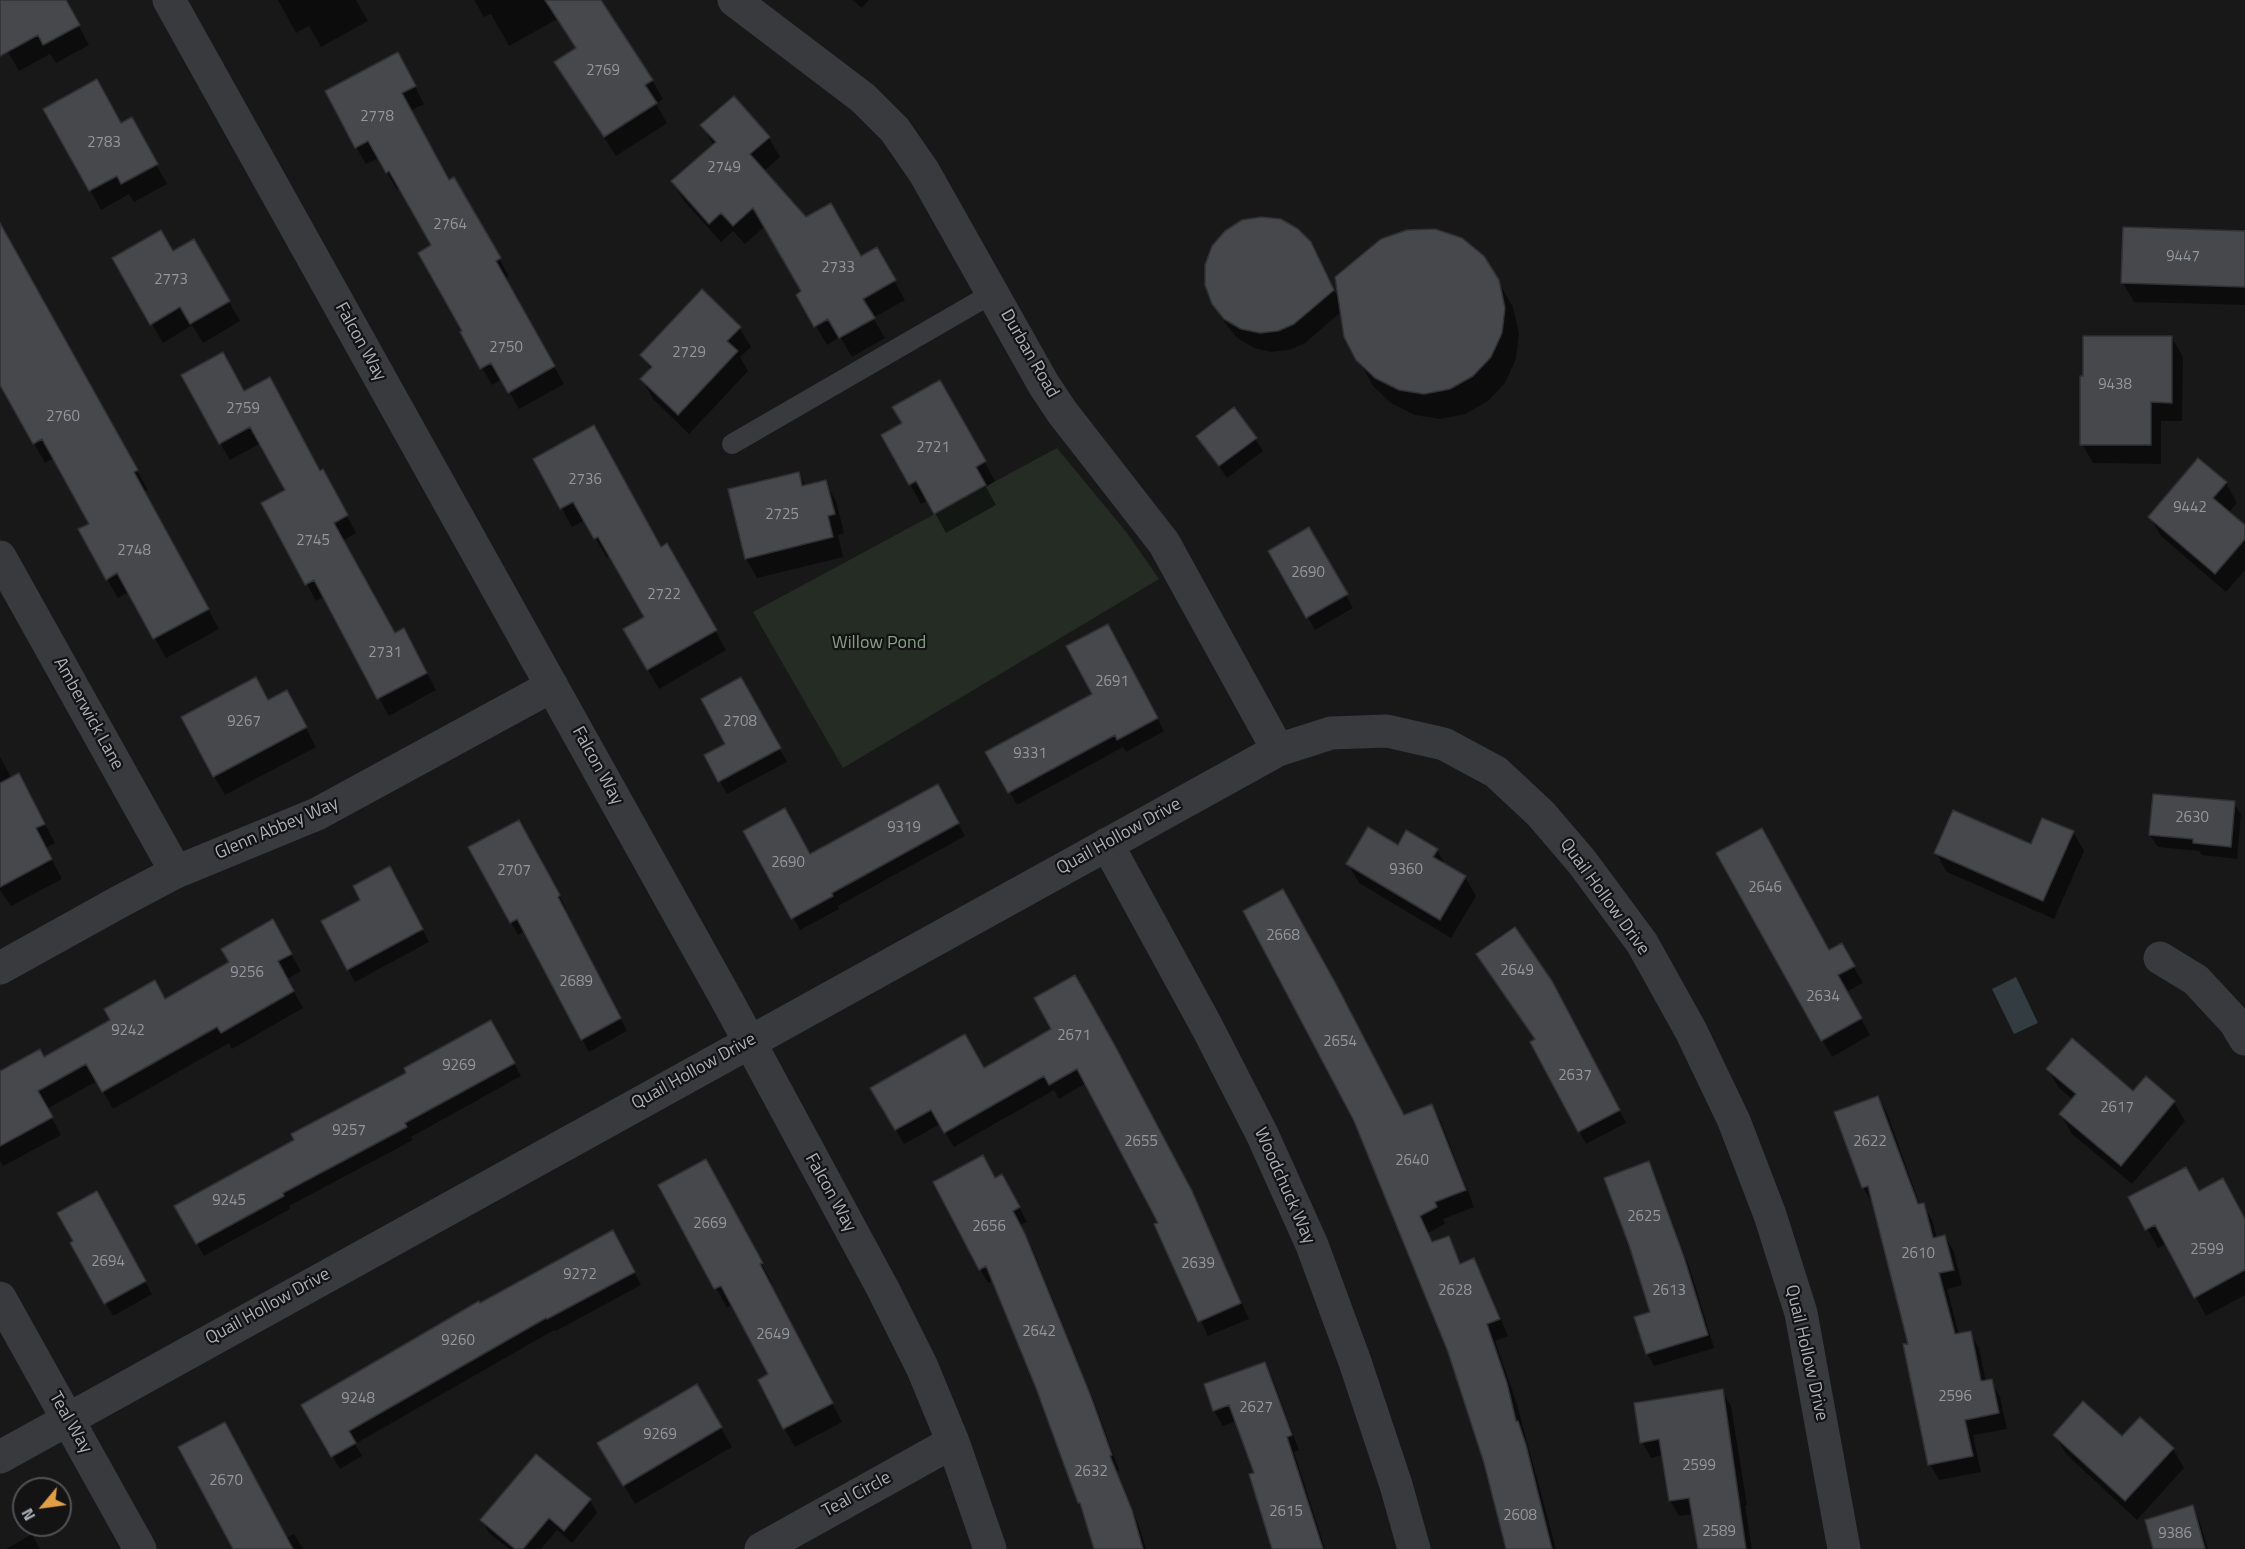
<!DOCTYPE html>
<html>
<head>
<meta charset="utf-8">
<style>
  body { margin:0 }
  #map { position:relative; width:2245px; height:1549px; overflow:hidden; background:#181819; font-family:"Titillium Web",sans-serif }
  canvas { display:block }
  .north { position:absolute; left:12px; top:1477px; width:60px; height:60px; box-sizing:border-box; background:#131314; border:2px solid #505256; border-radius:50%; rotate:241deg; font-size:16px; font-weight:700; line-height:24px; text-align:center; color:#abb0b8 }
  .north::after { content:''; display:block; margin:auto; width:21px; height:27px; background:#e29d47; clip-path:polygon(50% 0,100% 100%,50% 72%,0 100%) }
</style>
</head>
<body>
<div id="map">
<canvas width="2245" height="1549"></canvas>
<div class="north">N</div>
</div>
<script>
const g = document.querySelector('canvas').getContext('2d');
g.lineJoin = 'round';
function paint(path, color) { g.fillStyle = color; g.fill(path, 'evenodd'); }
const poly = rows => new Path2D(rows.map(r => 'M' + r).join(''));
function trace(path, color, width, dash) { g.strokeStyle = color; g.lineWidth = width; g.lineCap = dash ? 'butt' : 'round'; g.setLineDash(dash || []); g.stroke(path); }
function label(font, color, halo, rows, align = 'center') {
  g.font = font + ' "Titillium Web",sans-serif'; g.lineWidth = 4.5; g.setLineDash([]); g.textBaseline = 'middle'; g.strokeStyle = halo; g.fillStyle = color; for (const [text, x, y, turn = 0] of rows) {
    g.save(); g.translate(x, y); g.rotate((+turn || 0) * Math.PI / 180); g.textAlign = isNaN(turn) ? turn : align; if (halo) g.strokeText(text, 0, 0); g.fillText(text, 0, 0); g.restore();
  }
}
paint(poly([
  [1057,448,1127,533,1159,579,843,768,753,612]
]), '#242c24');
paint(poly([
  [2016,977,2038,1023,2014,1034,1992,989]
]), '#323c41');
paint(poly([
  [0,0,65,0,89,45,56,63,50,54,19,71,0,38],
  [278,0,356,0,368,21,321,47,309,26,296,33],
  [474,0,561,0,568,13,509,46,491,14,484,17],
  [852,0,869,0,862,8],
  [556,62,652,80,663,99,656,104,667,123,616,156],
  [407,71,424,104,410,111,449,182,454,179,509,276,504,279,564,384,519,409,502,379,492,385,462,333,464,331,433,246,400,188,397,190,379,158,366,164,356,147],
  [45,109,121,124,142,138,167,184,134,202,129,194,101,210],
  [702,125,769,138,780,157,763,172,806,219,860,258,876,249,905,300,873,318,885,338,852,357,840,337,827,345,798,295,802,292,765,226,745,244,733,231,721,242,684,201,673,182,714,146],
  [2245,232,2245,305,2134,302,2123,283],
  [194,241,240,321,203,343,192,325,163,343,114,259,172,253],
  [1310,243,1340,302,1498,281,1513,307,1519,334,1516,359,1505,383,1488,401,1465,414,1440,419,1415,415,1391,403,1373,386,1358,359,1342,311,1305,343,1289,350,1271,352,1254,348,1237,338,1225,323,1213,303],
  [11,245,148,490,144,492,219,629,166,658,129,592,118,598,107,579,91,524,54,458,45,463,7,395,0,374],
  [739,327,751,347,740,357,748,371,689,434,653,399,642,380,651,370,642,355],
  [2172,338,2183,357,2182,421,2161,421,2161,464,2093,463,2082,444],
  [244,393,320,472,332,488,356,533,342,541,395,635,414,648,436,690,389,716,324,597,316,601,307,584,287,490,261,443,230,460,220,443],
  [951,401,995,481,986,487,996,505,946,533,928,500,921,504,883,436],
  [1198,436,1255,439,1263,451,1227,478],
  [535,459,661,549,667,545,726,650,659,689,625,629,646,618,610,556,607,558,585,520,572,527],
  [798,473,806,487,825,482,836,501,844,533,838,535,843,557,757,578,746,559],
  [2226,483,2237,503,2228,513,2245,527,2245,570,2226,592,2161,536,2150,517],
  [1309,529,1353,608,1315,630,1270,551],
  [1114,638,1164,731,1126,752,1123,747,1017,805,987,752,1094,695],
  [741,679,787,762,727,794,706,756,727,744],
  [268,701,297,711,316,747,225,795,214,776],
  [0,757,12,779,29,794,55,843,46,848,62,879,11,906,0,890],
  [945,799,965,836,838,906,839,909,800,930,745,831,810,856],
  [2234,803,2241,815,2237,859,2202,855,2199,851,2158,847,2150,835],
  [2073,832,2084,851,2054,919,1947,872,1936,853,2032,846],
  [526,834,566,908,564,910,627,1031,589,1052,525,931,518,935,511,922],
  [1399,847,1437,850,1446,866,1465,877,1476,896,1451,938,1359,883,1348,864],
  [1718,854,1828,952,1841,945,1863,983,1846,992,1870,1035,1832,1057],
  [396,880,429,942,355,982,323,922],
  [272,921,301,971,287,979,303,1008,232,1049,229,1043,113,1109,97,1081,47,1109,61,1135,3,1166,0,1161,0,1073,44,1059,165,1000,231,963],
  [1559,995,1626,1123,1586,1144,1532,1043,1536,1040],
  [491,1022,521,1076,411,1137,413,1140,289,1206,290,1209,204,1256,176,1206,296,1141],
  [1053,1029,1199,1208,1249,1319,1208,1336,1156,1225,1160,1224,1086,1083,1059,1099,1054,1090,954,1147,940,1124,904,1144,872,1088,983,1070],
  [2048,1069,2133,1093,2174,1102,2185,1121,2132,1184,2072,1134,2061,1115,2073,1100,2059,1088],
  [1878,1098,1887,1113,1920,1205,1923,1204,1932,1220,1937,1238,1945,1236,1954,1252,1962,1285,1947,1289,1959,1335,1970,1333,1979,1348,1986,1382,1991,1381,2000,1397,2007,1429,1973,1435,1981,1472,1939,1480,1930,1464,1910,1345,1872,1203,1863,1187],
  [1431,1106,1441,1122,1474,1207,1443,1219,1445,1224,1428,1233,1433,1243,1448,1238,1462,1265,1473,1260,1483,1277,1508,1336,1495,1341,1516,1401,1556,1549,1508,1549,1485,1463,1449,1352,1355,1120,1404,1117],
  [1648,1163,1655,1175,1691,1272,1714,1348,1654,1366,1647,1353,1651,1313],
  [995,1179,1010,1190,1027,1222,1020,1225,1033,1250,1097,1409,1119,1470,1117,1471,1139,1526,1146,1549,1095,1549,1083,1509,1037,1387,993,1281,988,1283,980,1269],
  [717,1180,772,1283,770,1284,842,1422,795,1447,784,1428,770,1375,733,1304,727,1308,660,1185],
  [96,1193,152,1294,113,1316,72,1243],
  [2199,1193,2245,1221,2245,1295,2206,1316,2167,1243,2158,1248,2130,1198],
  [620,1245,641,1285,556,1331,554,1330,355,1444,362,1456,340,1469,303,1406,479,1305],
  [1264,1363,1273,1379,1299,1450,1294,1452,1325,1549,1274,1549,1256,1474,1237,1421,1223,1426,1214,1411,1205,1385],
  [697,1386,732,1447,635,1504,599,1443],
  [1722,1391,1731,1406,1747,1505,1745,1506,1752,1549,1699,1549,1694,1514,1679,1516,1670,1501,1663,1455,1651,1458,1642,1442],
  [2055,1435,2122,1439,2173,1449,2184,1468,2137,1520,2066,1454],
  [590,1500,597,1513,572,1543,557,1530,541,1549,509,1549,489,1533,482,1520],
  [2192,1507,2199,1520,2208,1549,2155,1549],
  [32,1534,40,1549,6,1549],
  [294,1534,303,1549,235,1549,286,1538]
]), '#0007');
const building = poly([
  [0,0,66,0,80,25,43,45,38,35,0,56,0,0],
  [545,0,601,0,653,80,645,85,657,103,604,137,554,62,576,48,545,0],
  [398,52,416,86,402,93,449,180,454,177,501,258,496,261,555,366,508,393,491,363,480,369,460,332,462,331,418,253,431,245,389,171,386,173,368,141,355,148,325,91,398,52],
  [97,79,121,123,132,117,158,164,121,184,117,176,89,191,43,109,97,79],
  [734,96,770,137,750,154,806,217,831,203,861,256,877,247,896,280,863,299,875,318,839,338,828,319,814,327,796,295,801,291,753,208,733,226,721,213,709,224,671,181,716,142,700,125,734,96],
  [1261,217,1281,219,1298,229,1311,242,1334,290,1294,324,1278,331,1260,333,1241,329,1224,319,1212,304,1205,285,1205,265,1212,246,1225,231,1242,220,1261,217],
  [0,223,138,470,134,472,209,609,153,639,117,573,106,580,78,529,89,524,42,439,33,444,0,385,0,223],
  [2123,227,2245,231,2245,287,2121,283,2123,227],
  [1435,229,1462,238,1484,256,1499,280,1505,308,1502,333,1491,357,1473,376,1450,389,1424,394,1399,390,1375,378,1356,360,1344,337,1335,277,1381,239,1407,230,1435,229],
  [161,230,173,251,194,239,230,301,190,324,180,307,150,325,112,258,161,230],
  [702,289,741,327,727,341,738,351,678,415,640,379,652,367,640,355,702,289],
  [2083,336,2172,336,2172,403,2151,402,2151,445,2080,445,2080,376,2083,376,2083,336],
  [223,352,244,391,270,377,320,471,323,469,348,515,334,523,395,633,404,628,427,673,377,699,314,580,305,585,261,503,285,490,250,427,219,444,181,375,223,352],
  [940,380,986,461,976,467,986,485,934,514,916,481,909,485,881,435,902,423,892,407,940,380],
  [1234,407,1257,438,1219,466,1196,436,1234,407],
  [594,425,661,547,667,543,717,630,647,670,623,629,644,617,598,537,594,539,573,502,560,509,533,459,594,425],
  [2198,458,2227,482,2213,498,2245,525,2245,539,2215,574,2148,517,2198,458],
  [799,472,802,486,826,480,835,514,828,516,833,537,745,559,728,489,799,472],
  [1309,527,1348,594,1306,618,1268,551,1309,527],
  [1108,624,1158,718,1117,740,1115,735,1008,793,985,752,1092,694,1066,646,1108,624],
  [256,677,268,700,287,690,307,727,213,777,181,717,256,677],
  [741,677,781,748,718,782,704,755,725,744,701,699,741,677],
  [19,773,45,824,36,828,52,859,0,887,0,783,19,773],
  [938,784,959,823,832,893,833,896,791,919,743,831,785,808,810,854,938,784],
  [2153,794,2235,801,2231,847,2193,843,2193,839,2149,835,2153,794],
  [1953,810,2031,844,2042,818,2074,831,2043,901,1934,853,1953,810],
  [519,820,560,895,558,897,621,1018,581,1040,517,919,510,923,468,847,519,820],
  [1368,827,1398,845,1406,830,1438,849,1433,857,1466,876,1440,920,1346,864,1368,827],
  [1762,828,1829,950,1842,943,1855,966,1838,975,1862,1018,1821,1041,1716,853,1762,828],
  [390,866,423,929,347,970,321,921,360,900,353,886,390,866],
  [1283,889,1336,984,1404,1115,1432,1104,1466,1190,1435,1202,1437,1207,1420,1216,1432,1242,1449,1236,1460,1264,1474,1258,1500,1319,1487,1324,1507,1383,1516,1421,1518,1421,1526,1445,1552,1549,1506,1549,1484,1463,1448,1352,1354,1121,1243,911,1283,889],
  [273,919,292,954,278,961,294,991,221,1033,217,1027,102,1092,86,1064,38,1091,53,1117,0,1146,0,1071,40,1049,44,1057,110,1020,104,1009,155,980,165,999,229,962,221,949,273,919],
  [1515,927,1552,981,1620,1110,1578,1132,1530,1042,1535,1039,1476,954,1515,927],
  [1075,975,1114,1044,1192,1191,1241,1303,1198,1322,1154,1224,1158,1223,1077,1069,1049,1085,1044,1076,944,1133,931,1110,895,1130,870,1088,965,1034,984,1068,1051,1029,1034,998,1075,975],
  [491,1020,515,1063,405,1123,407,1127,283,1193,284,1196,196,1244,174,1206,294,1140,291,1134,406,1073,404,1068,491,1020],
  [2072,1038,2133,1091,2146,1076,2175,1101,2121,1166,2059,1114,2076,1094,2046,1069,2072,1038],
  [1878,1096,1918,1204,1924,1203,1933,1238,1945,1235,1954,1270,1939,1273,1955,1334,1971,1331,1981,1381,1992,1379,1999,1413,1965,1420,1973,1456,1928,1465,1903,1344,1908,1344,1868,1186,1862,1188,1834,1112,1878,1096],
  [983,1155,995,1178,1002,1174,1020,1207,1013,1211,1025,1234,1090,1394,1112,1455,1110,1456,1132,1510,1143,1549,1094,1549,1080,1503,1078,1503,1036,1388,986,1266,979,1270,933,1182,983,1155],
  [706,1159,763,1263,760,1264,833,1403,783,1429,758,1380,768,1374,721,1286,714,1289,658,1185,706,1159],
  [1649,1161,1684,1257,1708,1335,1646,1354,1634,1317,1650,1312,1629,1245,1604,1178,1649,1161],
  [2186,1167,2199,1191,2223,1178,2245,1219,2245,1270,2194,1298,2155,1225,2145,1230,2128,1197,2186,1167],
  [97,1191,146,1281,104,1304,70,1243,73,1241,57,1213,97,1191],
  [613,1230,635,1272,547,1319,546,1318,349,1431,356,1443,331,1457,301,1405,479,1301,480,1303,613,1230],
  [1265,1362,1292,1435,1287,1437,1323,1549,1272,1549,1249,1474,1254,1473,1229,1405,1213,1411,1204,1384,1265,1362],
  [697,1384,722,1427,623,1486,597,1443,697,1384],
  [1723,1389,1746,1549,1698,1549,1689,1498,1669,1501,1659,1439,1640,1443,1634,1403,1723,1389],
  [2083,1401,2122,1436,2140,1417,2174,1448,2125,1501,2053,1435,2083,1401],
  [225,1422,293,1549,233,1549,178,1447,225,1422],
  [536,1454,591,1499,564,1531,549,1518,523,1549,515,1549,480,1520,536,1454],
  [2193,1505,2205,1549,2153,1549,2145,1520,2193,1505]
]);
paint(building, '#47484c');
trace(building, '#323235', 1.5);
trace(poly([
  [732,444,993,293]
]), '#393a3e', 20);
trace(poly([
  [169,0,728,1002,883,1289,922,1367,953,1442,990,1549],
  [734,0,863,98,895,130,924,172,1044,385,1062,412,1164,543,1278,750],
  [0,557,176,872],
  [1107,844,1207,1027,1262,1134,1312,1245,1355,1362,1396,1485,1414,1549],
  [2160,958,2196,980,2235,1022,2245,1039],
  [0,968,119,902,176,872,317,814,552,686],
  [0,1298,140,1549],
  [0,1457,1278,750,1331,733,1387,731,1444,744,1496,772,1541,814,1582,862,1642,943,1691,1031,1734,1121,1770,1215,1801,1313,1844,1549],
  [761,1549,953,1442]
]), '#393a3e', 33);
label('15px', '#92969d', null, [
  ["2769",603,71],
  ["2778",377,117],
  ["2783",104,143],
  ["2749",724,168],
  ["2764",450,225],
  ["9447",2183,257],
  ["2733",838,268],
  ["2773",171,280],
  ["2750",506,348],
  ["2729",689,353],
  ["9438",2115,385],
  ["2759",243,409],
  ["2760",63,417],
  ["2721",933,448],
  ["2736",585,480],
  ["9442",2190,508],
  ["2725",782,515],
  ["2745",313,541],
  ["2748",134,551],
  ["2690",1308,573],
  ["2722",664,595],
  ["2731",385,653],
  ["2691",1112,682],
  ["9267",244,722],
  ["2708",740,722],
  ["9331",1030,754],
  ["2630",2192,818],
  ["9319",904,828],
  ["2690",788,863],
  ["9360",1406,870],
  ["2707",514,871],
  ["2646",1765,888],
  ["2668",1283,936],
  ["2649",1517,971],
  ["9256",247,973],
  ["2689",576,982],
  ["2634",1823,997],
  ["9242",128,1031],
  ["2671",1074,1036],
  ["2654",1340,1042],
  ["9269",459,1066],
  ["2637",1575,1076],
  ["2617",2117,1108],
  ["9257",349,1131],
  ["2655",1141,1142],
  ["2622",1870,1142],
  ["2640",1412,1161],
  ["9245",229,1201],
  ["2625",1644,1217],
  ["2669",710,1224],
  ["2656",989,1227],
  ["2599",2207,1250],
  ["2610",1918,1254],
  ["2694",108,1262],
  ["2639",1198,1264],
  ["9272",580,1275],
  ["2628",1455,1291],
  ["2613",1669,1291],
  ["2642",1039,1332],
  ["2649",773,1335],
  ["9260",458,1341],
  ["2596",1955,1397],
  ["9248",358,1399],
  ["2627",1256,1408],
  ["9269",660,1435],
  ["2599",1699,1466],
  ["2632",1091,1472],
  ["2670",226,1481],
  ["2615",1286,1512],
  ["2608",1520,1516],
  ["2589",1719,1532],
  ["9386",2175,1534]
]);
label('18px', '#abb0b8', '#131314', [
  ["Falcon Way",360,342,61],
  ["Durban Road",1029,354,60],
  ["Amberwick Lane",88,714,61],
  ["Falcon Way",597,766,61],
  ["Glenn Abbey Way",277,829,-23],
  ["Quail Hollow Drive",1119,837,-29],
  ["Quail Hollow Drive",1604,897,54],
  ["Quail Hollow Drive",694,1072,-29],
  ["Woodchuck Way",1284,1186,66],
  ["Falcon Way",830,1193,61],
  ["Quail Hollow Drive",268,1307,-29],
  ["Quail Hollow Drive",1806,1353,77],
  ["Teal Way",70,1423,60],
  ["Teal Circle",857,1495,-29]
]);
label('18px', '#85a184', '#131314', [
  ["Willow Pond",879,644]
]);
</script>
</body>
</html>
